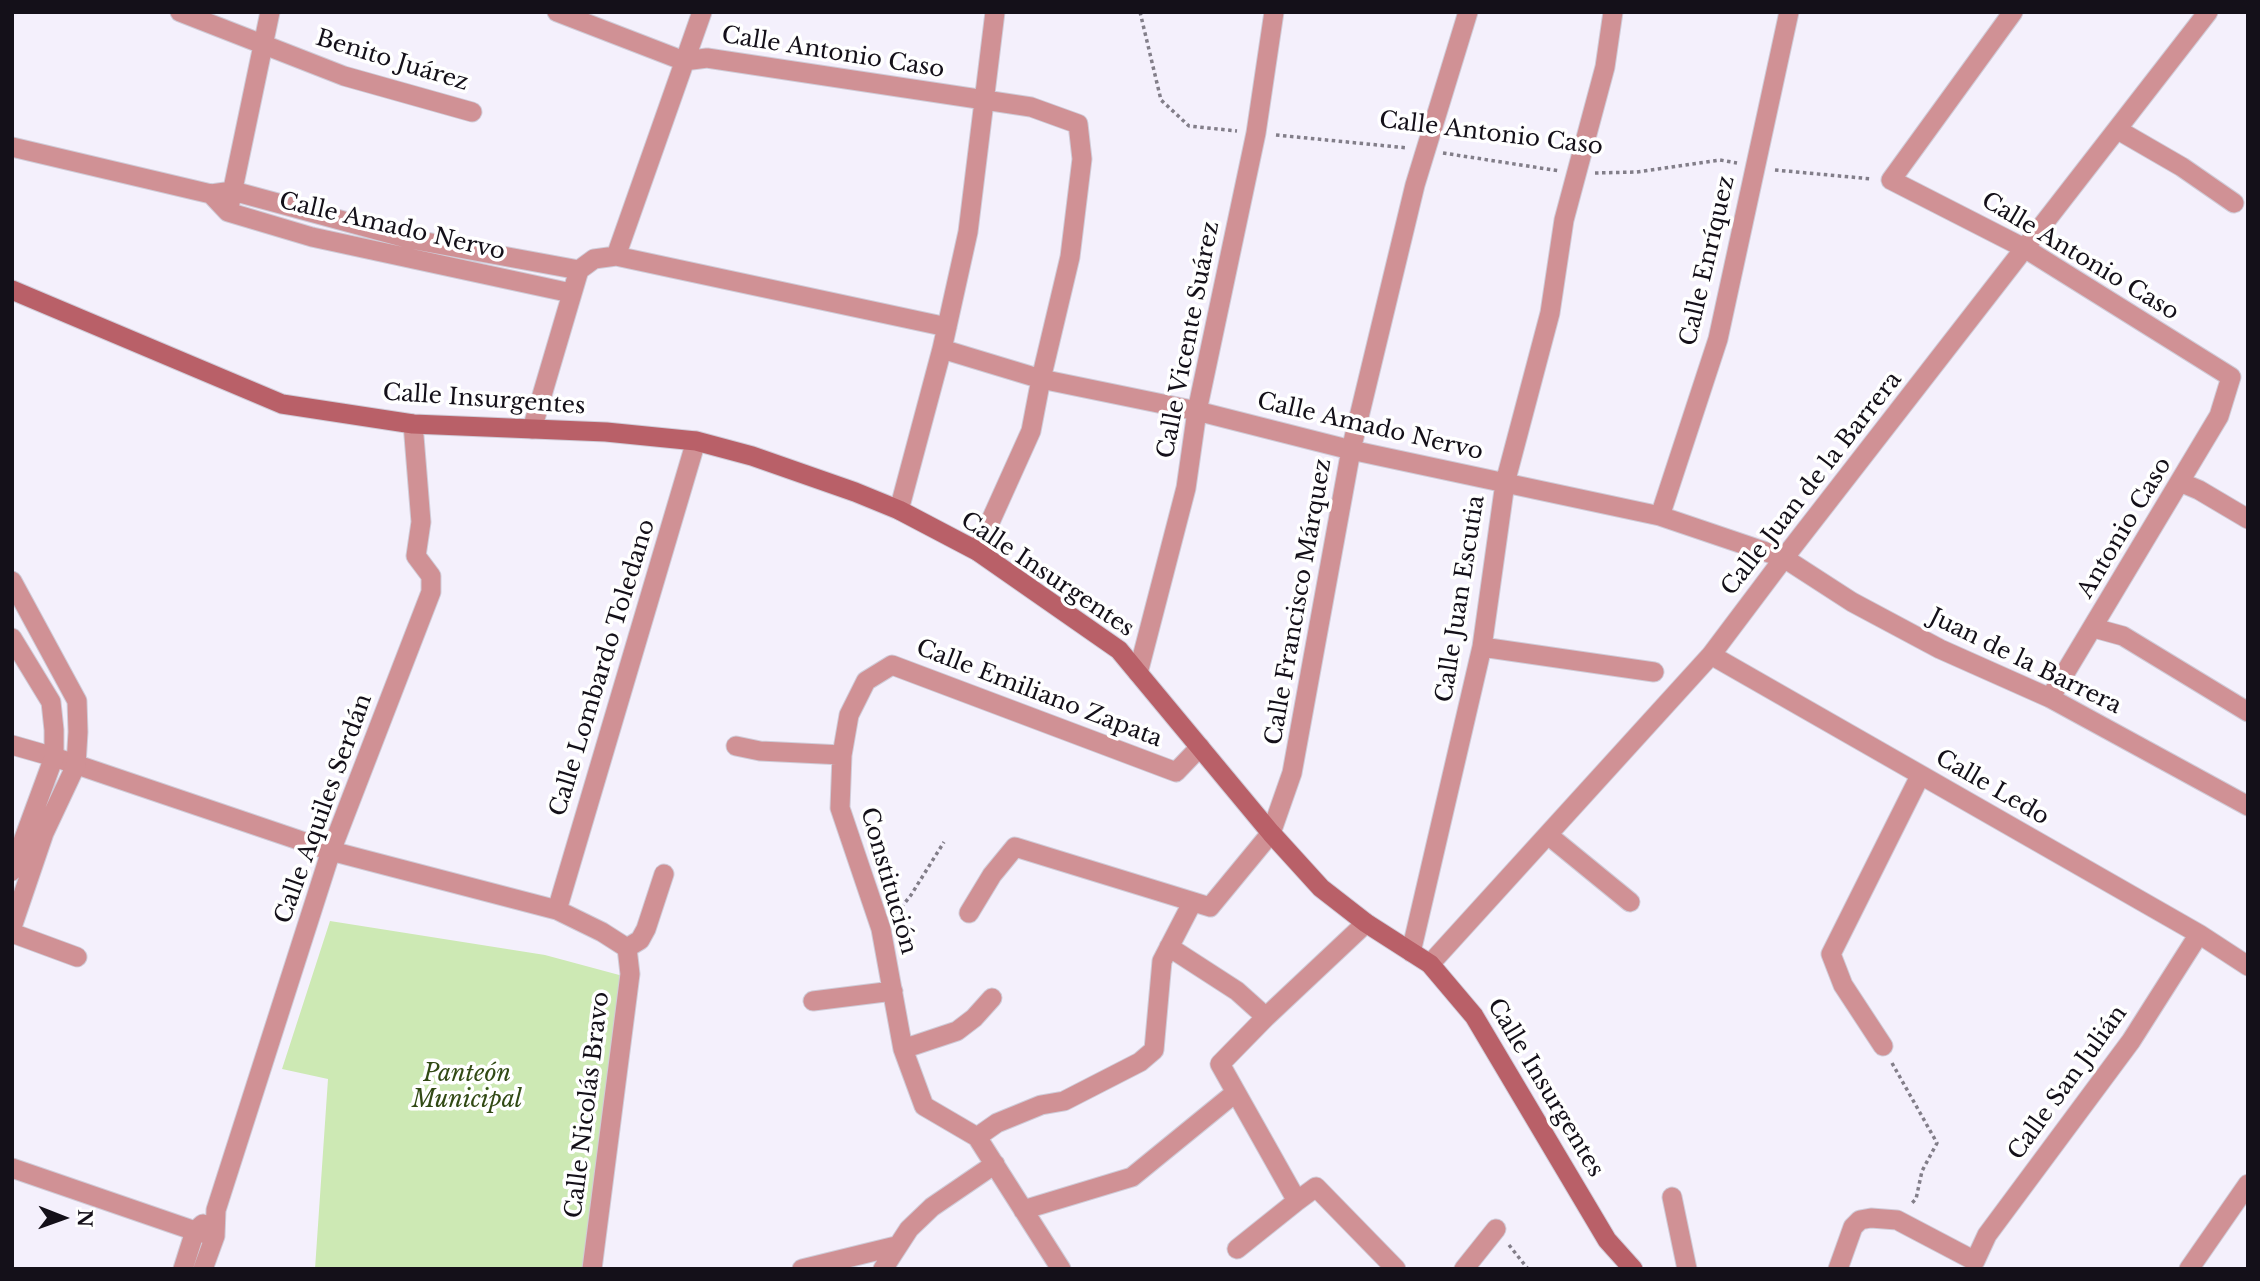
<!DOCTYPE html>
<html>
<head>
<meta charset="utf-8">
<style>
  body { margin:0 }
  #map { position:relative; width:2260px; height:1281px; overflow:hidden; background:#f4f0fc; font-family:"Libre Baskerville",serif }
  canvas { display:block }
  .frame { position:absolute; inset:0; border:14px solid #141019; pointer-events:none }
  .north { position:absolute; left:28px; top:1183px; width:70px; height:70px; -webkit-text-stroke:5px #fff; paint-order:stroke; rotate:91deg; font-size:19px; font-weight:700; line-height:28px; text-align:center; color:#141019 }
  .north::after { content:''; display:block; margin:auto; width:24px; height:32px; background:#141019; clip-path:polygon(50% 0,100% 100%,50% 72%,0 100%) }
</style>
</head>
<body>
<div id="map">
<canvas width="2260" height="1281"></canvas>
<div class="frame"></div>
<div class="north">N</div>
</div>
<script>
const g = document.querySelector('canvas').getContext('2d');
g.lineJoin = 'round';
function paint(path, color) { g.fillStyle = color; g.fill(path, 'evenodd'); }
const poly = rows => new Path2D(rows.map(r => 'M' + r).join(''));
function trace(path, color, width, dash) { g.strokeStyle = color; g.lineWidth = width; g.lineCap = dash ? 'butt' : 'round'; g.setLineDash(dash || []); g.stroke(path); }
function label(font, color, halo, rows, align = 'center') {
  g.font = font + ' "Libre Baskerville",serif'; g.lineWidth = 7; g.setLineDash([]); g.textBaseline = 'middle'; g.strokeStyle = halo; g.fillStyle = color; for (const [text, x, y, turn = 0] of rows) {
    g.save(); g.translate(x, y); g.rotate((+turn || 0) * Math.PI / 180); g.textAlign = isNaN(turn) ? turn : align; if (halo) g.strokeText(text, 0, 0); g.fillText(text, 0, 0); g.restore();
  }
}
paint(poly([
  [330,921,545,955,623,976,584,1269,315,1269,328,1079,282,1069]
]), '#cde9b4');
const minor = poly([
  [180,12,344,76,472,112],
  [557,12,684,61,707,58,1031,107,1078,124,1082,159,1070,257,1041,379,1031,431,977,551],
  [2013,12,1891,180,2026,249,2231,377,2219,416,2050,698],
  [2118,130,2182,167,2234,203],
  [12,147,211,194,233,191,410,239,579,270],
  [211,194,228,212,312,237,571,293],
  [230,203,270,12],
  [616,256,947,327],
  [942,349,1041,379,1197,411,1351,450,1660,516,1784,558,1852,602,1940,649,2050,698,2248,806],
  [532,429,579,270,594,259,616,256,702,12],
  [2180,482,2199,490,2248,519],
  [899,510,942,349,968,232,995,12],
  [1660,516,1718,339,1789,12],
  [2094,628,2123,636,2248,712],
  [1482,647,1654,672],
  [1711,655,2199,934,2248,966],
  [1138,673,1186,488,1197,411,1256,133,1274,12],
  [12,745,54,757,331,851,557,910,602,932,627,948],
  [736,746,760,751,842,755],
  [1548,835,1630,902],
  [557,910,696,441],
  [969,913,992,875,1015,847,1210,907,1271,833,1292,773,1351,450,1415,185,1468,12],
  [1366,923,1266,1017,1220,1064,1297,1201,1316,1187,1396,1269],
  [12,933,77,957],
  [1169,947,1237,991,1266,1017],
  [627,948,640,940,646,929,664,874],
  [1411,952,1482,647,1505,483,1550,313,1564,220,1605,67,1613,12],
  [1430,964,1711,655,1784,558,2208,12],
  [813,1001,893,991],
  [1883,1046,1843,985,1831,954,1920,776],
  [903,1049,957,1031,974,1018,992,998],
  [977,1137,997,1123,1041,1105,1064,1101,1140,1062,1154,1050,1162,961,1192,903],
  [12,1168,195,1231,215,1236],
  [1672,1197,1687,1269],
  [1023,1210,1132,1177,1235,1093],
  [1237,1249,1297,1201],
  [183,1269,195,1231,203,1224],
  [203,1269,215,1236,216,1210,331,851,431,592,431,576,416,556,421,522,413,424],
  [592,1269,630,974,627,948],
  [802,1269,896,1246],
  [883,1269,909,1229,932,1207,995,1164],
  [1061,1269,977,1137,924,1106,903,1049,881,929,840,808,842,755,849,715,866,681,892,665,1176,772,1200,747],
  [1464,1269,1496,1229],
  [1838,1269,1853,1227,1860,1220,1871,1218,1897,1220,1975,1261,1987,1235,2131,1041,2199,934],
  [2189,1269,2248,1184]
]);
const tertiary = poly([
  [12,581,77,701,78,732,76,765,44,833,12,927],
  [12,638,51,702,54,730,54,757,12,871]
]);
const secondary = poly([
  [12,290,282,404,413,424,606,432,696,441,752,456,855,492,899,510,977,551,1119,650,1271,833,1321,888,1366,923,1430,964,1474,1016,1607,1240,1633,1269]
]);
trace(minor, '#d0ccd8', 21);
trace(tertiary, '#d0ccd8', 21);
trace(secondary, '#d0ccd8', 21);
trace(poly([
  [1140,12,1161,100,1189,126,1237,131],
  [1276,135,1408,148],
  [1443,153,1560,171],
  [1775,170,1872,179],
  [1595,173,1637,172,1720,160,1737,163],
  [897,913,911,895,944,842],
  [1892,1063,1937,1143,1922,1171,1916,1199,1910,1205],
  [1509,1245,1528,1269]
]), '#827e89', 3.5, [3.5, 3.5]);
trace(minor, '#d09195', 19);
trace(tertiary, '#d09195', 19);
trace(secondary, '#b96068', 19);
label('23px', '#141019', '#fff', [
  ["Calle Antonio Caso",833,53,9],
  ["Benito Juárez",392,61,17],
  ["Calle Antonio Caso",1491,134,7],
  ["Calle Amado Nervo",392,227,13],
  ["Calle Antonio Caso",2080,257,31],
  ["Calle Enríquez",1708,261,-77],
  ["Calle Vicente Suárez",1189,340,-79],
  ["Calle Insurgentes",484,400,4],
  ["Calle Amado Nervo",1370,427,13],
  ["Calle Juan de la Barrera",1812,484,-52],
  ["Antonio Caso",2125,528,-59],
  ["Calle Insurgentes",1047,575,34],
  ["Calle Juan Escutia",1461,599,-81],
  ["Calle Francisco Márquez",1299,602,-80],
  ["Juan de la Barrera",2025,662,26],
  ["Calle Lombardo Toledano",603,668,-73],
  ["Calle Emiliano Zapata",1039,694,21],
  ["Calle Ledo",1992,788,30],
  ["Calle Aquiles Serdán",324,809,-70],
  ["Constitución",888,881,74],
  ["Calle San Julián",2068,1083,-54],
  ["Calle Insurgentes",1545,1088,59],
  ["Calle Nicolás Bravo",588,1105,-83]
]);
label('italic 23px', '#314914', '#fff', [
  ["Panteón",467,1075],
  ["Municipal",467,1101]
]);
</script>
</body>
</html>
